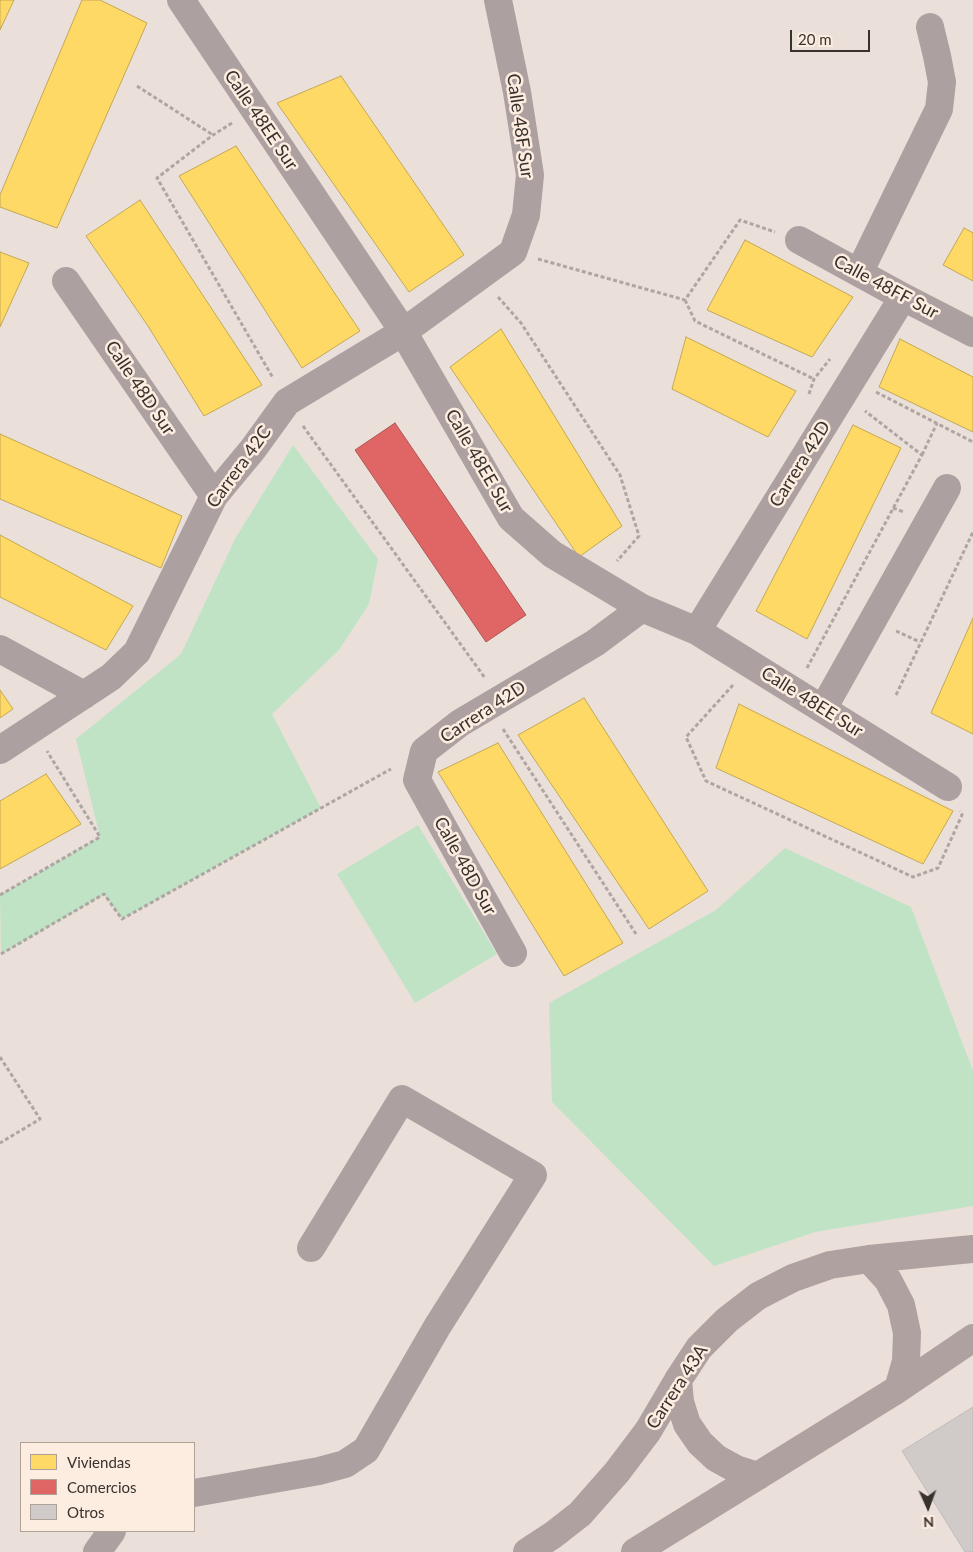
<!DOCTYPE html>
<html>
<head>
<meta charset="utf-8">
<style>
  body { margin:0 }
  #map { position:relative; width:973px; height:1552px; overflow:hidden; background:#eae0d9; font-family:Lato,sans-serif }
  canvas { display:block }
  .legend { position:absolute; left:20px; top:1442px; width:175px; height:90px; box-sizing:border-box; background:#fdece0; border:1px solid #aea298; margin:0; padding:6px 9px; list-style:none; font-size:15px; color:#38322d }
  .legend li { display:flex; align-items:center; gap:10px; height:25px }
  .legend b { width:25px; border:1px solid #aea298 }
  .north { position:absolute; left:903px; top:1482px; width:50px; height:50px; -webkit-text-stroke:4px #fdece0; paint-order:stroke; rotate:178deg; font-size:14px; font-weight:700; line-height:20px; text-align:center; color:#38322d }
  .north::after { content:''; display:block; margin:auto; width:18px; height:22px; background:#38322d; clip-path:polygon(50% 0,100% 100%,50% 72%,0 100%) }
  .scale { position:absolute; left:790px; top:30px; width:80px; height:22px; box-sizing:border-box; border:2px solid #38322d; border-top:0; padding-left:6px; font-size:15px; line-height:18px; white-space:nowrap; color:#38322d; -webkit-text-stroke:4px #fdece0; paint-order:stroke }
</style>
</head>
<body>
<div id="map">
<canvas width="973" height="1552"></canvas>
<ul class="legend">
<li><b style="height:14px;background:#ffd966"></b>Viviendas</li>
<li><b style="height:14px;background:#e06666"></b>Comercios</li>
<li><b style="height:14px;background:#d0cac9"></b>Otros</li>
</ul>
<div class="north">N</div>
<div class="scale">20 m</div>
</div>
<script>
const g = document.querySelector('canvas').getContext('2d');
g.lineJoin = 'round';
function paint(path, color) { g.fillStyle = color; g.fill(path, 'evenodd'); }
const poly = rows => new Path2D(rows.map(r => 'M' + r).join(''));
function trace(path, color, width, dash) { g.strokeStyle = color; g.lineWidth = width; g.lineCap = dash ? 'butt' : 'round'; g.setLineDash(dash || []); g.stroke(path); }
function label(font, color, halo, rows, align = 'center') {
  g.font = font + ' Lato,sans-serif'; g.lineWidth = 5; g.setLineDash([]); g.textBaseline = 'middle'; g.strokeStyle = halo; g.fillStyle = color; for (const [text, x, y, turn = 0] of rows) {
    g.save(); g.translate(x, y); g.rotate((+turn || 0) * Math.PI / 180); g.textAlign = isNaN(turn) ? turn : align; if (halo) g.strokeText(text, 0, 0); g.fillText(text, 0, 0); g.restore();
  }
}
paint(poly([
  [293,445,378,559,369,604,339,650,272,714,321,808,122,919,104,895,1,954,0,895,100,837,76,739,181,654,235,539],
  [418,825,497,954,415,1003,337,874],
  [785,848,911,907,973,1071,973,1206,815,1232,714,1266,552,1102,549,1003,716,910]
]), '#c0e3c6');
const homes = poly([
  [0,0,14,0,0,30,0,0],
  [82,0,100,0,147,23,57,228,0,207,0,195,82,0],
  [341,76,464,255,409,292,277,103,341,76],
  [236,146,360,331,302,368,179,176,236,146],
  [140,200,262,385,204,416,148,326,86,236,140,200],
  [964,228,973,233,973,281,943,265,964,228],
  [745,240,853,297,812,357,707,310,745,240],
  [0,252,29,263,0,327,0,252],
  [501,329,622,526,579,557,450,367,501,329],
  [686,337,796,391,768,437,672,389,686,337],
  [900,339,973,377,973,432,879,387,900,339],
  [853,425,901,448,807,639,756,611,853,425],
  [0,434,182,516,161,568,0,499,0,434],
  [0,535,133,606,106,650,0,597,0,535],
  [973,618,973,734,931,713,973,618],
  [0,690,13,709,0,718,0,690],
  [584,698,708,891,649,929,518,735,584,698],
  [739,704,953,811,923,864,716,768,739,704],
  [498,743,623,943,564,976,438,772,498,743],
  [46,774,81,824,0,869,0,801,46,774]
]);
paint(homes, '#ffd966');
trace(homes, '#c3a755', 1);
const shops = poly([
  [395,423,526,615,486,642,355,450,395,423]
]);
paint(shops, '#e06666');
trace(shops, '#ae5655', 1);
const building = poly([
  [973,1407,973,1552,965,1552,902,1451,973,1407]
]);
paint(building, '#d0cac9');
trace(building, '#c1bbbb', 1);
trace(poly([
  [137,86,213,135],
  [232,123,213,135,157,178,273,378],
  [538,259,685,300,740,220,775,232],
  [498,297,521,323,620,475,639,536,617,561],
  [685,300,695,321,814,379],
  [876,392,973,442],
  [809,394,814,379,830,359],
  [303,426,485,678],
  [922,455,937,423],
  [893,508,904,512],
  [896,631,920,642],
  [807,668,922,455,865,411],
  [733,685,686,737,706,781,913,877,938,868,962,815,960,811],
  [896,695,973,532],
  [503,729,636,934],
  [0,895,100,837,47,751],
  [1,954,104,894,122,919,391,769],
  [0,1057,40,1119,0,1143]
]), '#afa5a3', 3, [4, 2.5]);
trace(poly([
  [181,0,401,328,511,518,552,554,642,608,697,631,948,787],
  [799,240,903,297,973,333],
  [859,273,939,109,942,82,937,56,930,27],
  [66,281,214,496],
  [697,631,903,297],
  [0,649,84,695],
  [823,709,947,488],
  [0,750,111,677,137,652,214,496,253,449,287,402,403,332,513,252,526,215,530,175,517,92,498,0],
  [513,953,417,780,424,751,460,723,595,643,642,608],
  [194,1493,319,1471,345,1464,366,1450,437,1327,533,1175,402,1099,311,1248],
  [97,1552,112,1531]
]), '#ada0a0', 28);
trace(poly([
  [869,1259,888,1280,901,1305,907,1333,906,1361,898,1389],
  [678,1380,680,1402,687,1424,700,1443,716,1458,736,1469,758,1476],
  [527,1552,553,1535,580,1514,617,1472,648,1431,678,1380,699,1348,727,1320,758,1296,793,1278,830,1265,869,1259,973,1249],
  [635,1552,898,1389,973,1338]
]), '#afa1a0', 28);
label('18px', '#38322d', '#fdece0', [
  ["Calle 48EE Sur",261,120,56],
  ["Calle 48F Sur",520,126,82],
  ["Calle 48FF Sur",886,287,28],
  ["Calle 48D Sur",140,388,56],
  ["Calle 48EE Sur",479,461,60],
  ["Carrera 42D",800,464,-58],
  ["Carrera 42C",239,467,-54],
  ["Calle 48EE Sur",812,702,32],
  ["Carrera 42D",483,712,-33],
  ["Calle 48D Sur",465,866,61],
  ["Carrera 43A",677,1387,-57]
]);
</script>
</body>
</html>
